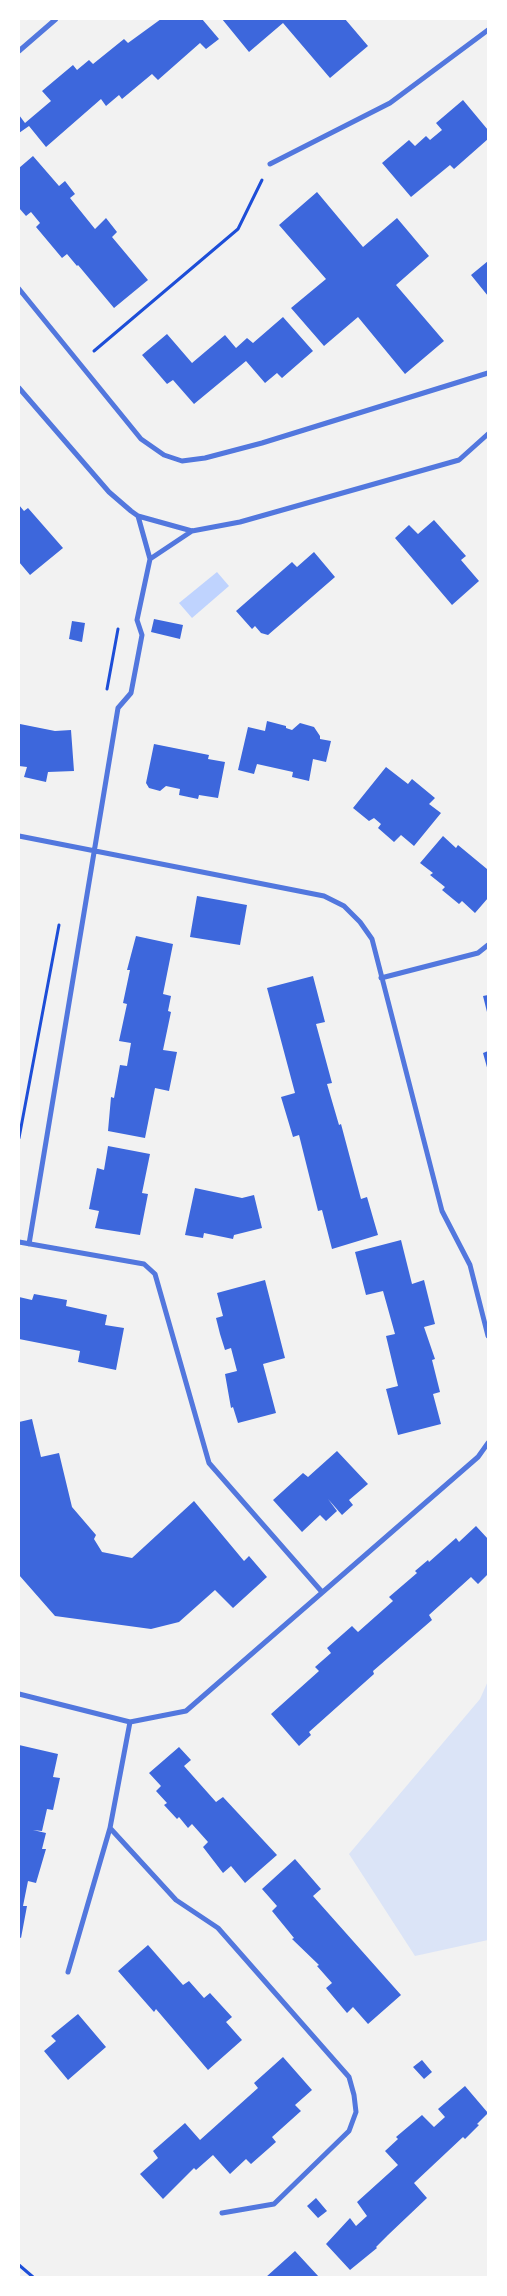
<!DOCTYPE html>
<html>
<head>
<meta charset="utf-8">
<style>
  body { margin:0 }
  #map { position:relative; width:507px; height:2296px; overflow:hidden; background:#f2f2f2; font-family:Manrope,sans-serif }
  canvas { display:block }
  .frame { position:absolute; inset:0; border:20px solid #fff; pointer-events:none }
</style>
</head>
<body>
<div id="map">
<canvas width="507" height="2296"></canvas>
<div class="frame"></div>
</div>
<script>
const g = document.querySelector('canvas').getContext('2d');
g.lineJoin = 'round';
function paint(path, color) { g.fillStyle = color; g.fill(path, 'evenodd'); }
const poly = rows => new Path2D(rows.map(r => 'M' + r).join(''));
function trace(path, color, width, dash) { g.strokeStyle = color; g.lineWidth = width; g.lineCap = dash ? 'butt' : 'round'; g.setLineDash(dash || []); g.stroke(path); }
paint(poly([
  [488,1681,488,1940,415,1956,349,1854,480,1699]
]), '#dbe4f7');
paint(poly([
  [217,572,229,586,192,618,179,603]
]), '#bfd3fe');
paint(poly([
  [161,19,202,19,219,39,206,49,200,43,158,80,152,74,122,99,119,95,106,106,101,99,46,147,29,126,19,133,19,115,25,123,51,101,42,91,73,65,77,70,89,60,93,64,124,39,128,43],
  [222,19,345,19,368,46,330,78,283,23,249,52],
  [463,100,488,130,488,139,454,169,450,165,411,197,382,163,409,140,415,146,426,136,430,140,442,130,436,123],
  [33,156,59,186,65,181,75,194,70,198,95,229,106,218,117,232,112,237,148,280,114,308,78,265,77,266,67,254,62,258,36,227,40,223,31,212,26,216,19,208,19,168],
  [317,192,363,247,397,218,429,256,396,285,444,341,405,374,358,317,324,346,291,308,326,279,279,225],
  [488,261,488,296,471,275],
  [283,317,313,351,282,378,277,373,265,383,246,361,194,404,173,380,167,384,142,355,167,334,192,363,225,335,236,348,247,338,253,343],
  [19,505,24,511,28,508,63,548,30,575,19,562],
  [434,520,466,556,461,560,479,581,452,605,395,538,409,525,418,534],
  [314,552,335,577,268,635,261,633,255,626,252,629,236,611,292,562,297,567],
  [154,619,183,625,180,639,151,632],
  [72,621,85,623,82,642,69,639],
  [267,721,286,726,286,728,292,730,300,723,314,727,320,736,320,739,331,741,326,762,313,759,309,781,292,777,293,772,257,764,254,774,238,770,248,727,265,731],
  [20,724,55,731,71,730,74,771,48,772,46,782,24,777,27,767,19,766],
  [154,744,209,755,208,759,225,762,218,798,199,795,198,799,179,795,180,789,166,786,160,791,149,788,146,783],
  [386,767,408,784,412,779,435,798,429,804,441,813,414,846,401,835,394,842,378,828,381,824,374,818,369,821,353,808],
  [443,836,456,848,458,845,487,869,488,868,488,898,475,913,462,901,459,904,442,890,445,887,430,875,433,873,420,863],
  [197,896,247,905,240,945,190,937],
  [136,936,173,944,163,994,171,996,168,1011,171,1012,163,1050,177,1052,169,1091,155,1088,145,1138,108,1131,111,1097,114,1098,120,1065,127,1066,131,1043,119,1041,127,1004,123,1003,130,970,127,970],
  [313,976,325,1022,316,1024,332,1083,327,1084,339,1125,341,1124,361,1199,367,1197,378,1235,332,1249,322,1210,318,1211,299,1135,293,1137,281,1097,295,1093,267,988],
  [488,995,488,1016,483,996],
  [488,1051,488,1071,483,1053],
  [108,1146,150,1154,142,1193,148,1194,140,1235,95,1228,99,1211,89,1209,97,1168,104,1170],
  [195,1188,242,1198,254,1195,262,1228,234,1235,233,1239,204,1233,203,1238,185,1235],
  [401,1240,412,1284,424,1280,435,1324,424,1327,435,1359,432,1360,440,1392,433,1394,441,1424,398,1435,386,1389,398,1386,386,1336,395,1334,383,1291,366,1295,355,1252],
  [265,1280,285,1358,263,1364,276,1413,238,1423,233,1407,231,1408,225,1374,237,1371,231,1348,225,1350,220,1334,216,1318,223,1316,217,1293],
  [34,1294,67,1300,66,1306,107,1315,105,1325,124,1328,116,1370,78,1362,80,1351,19,1339,19,1297,32,1300],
  [32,1419,41,1457,59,1453,72,1507,96,1535,94,1539,102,1552,132,1558,194,1501,244,1561,249,1556,267,1577,233,1608,215,1590,179,1622,151,1629,55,1616,19,1575,19,1422],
  [337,1451,368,1484,349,1500,353,1505,342,1515,328,1499,337,1511,326,1521,320,1515,302,1532,273,1500,303,1473,308,1477],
  [476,1526,488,1539,488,1574,478,1584,471,1577,429,1615,432,1620,373,1671,374,1674,309,1732,311,1735,299,1746,271,1714,319,1671,315,1667,331,1653,327,1648,352,1626,358,1632,393,1601,389,1597,417,1573,415,1571,428,1560,429,1562,456,1538,459,1542],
  [19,1745,58,1754,53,1777,60,1778,53,1810,47,1809,42,1831,33,1830,46,1833,42,1849,46,1849,36,1883,28,1881,23,1906,27,1906,21,1938,19,1937],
  [179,1747,191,1760,184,1766,216,1802,223,1797,277,1855,245,1883,231,1866,223,1873,203,1847,208,1842,192,1824,188,1828,179,1817,177,1819,164,1805,167,1803,156,1791,161,1786,149,1773],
  [295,1859,321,1889,313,1896,401,1995,368,2024,353,2007,347,2013,326,1988,332,1983,317,1966,319,1965,292,1939,294,1938,272,1911,277,1906,262,1889],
  [148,1945,183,1985,189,1981,204,1998,210,1993,232,2017,226,2022,242,2040,208,2070,156,2009,154,2012,118,1971],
  [78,2014,106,2047,68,2080,44,2051,56,2041,51,2036],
  [283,2057,312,2090,295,2105,301,2111,272,2137,276,2142,251,2164,246,2159,230,2174,213,2155,196,2170,194,2168,163,2199,140,2174,158,2158,153,2151,185,2123,200,2140,258,2088,254,2083],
  [422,2060,432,2072,424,2079,413,2067],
  [465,2086,488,2113,477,2124,479,2125,465,2139,463,2137,414,2183,427,2198,388,2235,376,2247,377,2248,350,2270,326,2244,350,2218,356,2226,367,2216,357,2202,398,2165,385,2151,398,2139,396,2137,422,2115,434,2127,445,2117,438,2109],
  [316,2198,327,2211,318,2218,307,2206],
  [295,2251,319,2277,266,2277]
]), '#3d67dc');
trace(poly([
  [94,351,238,229,262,180],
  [107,689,118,629],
  [19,1138,59,925],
  [19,2265,33,2277]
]), '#1d4ed8', 3);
trace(poly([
  [19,51,56,19],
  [270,164,390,103,488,30],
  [19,289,141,439,164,455,182,461,205,458,262,443,488,373],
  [19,388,109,492,131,511,138,516,192,531,240,522,459,460,488,434],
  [150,559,192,531],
  [19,836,324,896,344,906,360,922,372,939,442,1211,470,1265,488,1336],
  [381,978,478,953,488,945],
  [19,1242,144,1264,155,1274,209,1463,322,1592],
  [29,1244,118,708,131,693,142,635,137,620,150,559,138,516],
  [19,1694,130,1722,186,1711,478,1457,488,1443],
  [130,1722,110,1828,176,1900,218,1928,349,2077,354,2095,356,2112,349,2131,274,2204,222,2213],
  [68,1972,110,1828]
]), '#5277de', 5);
</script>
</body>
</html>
